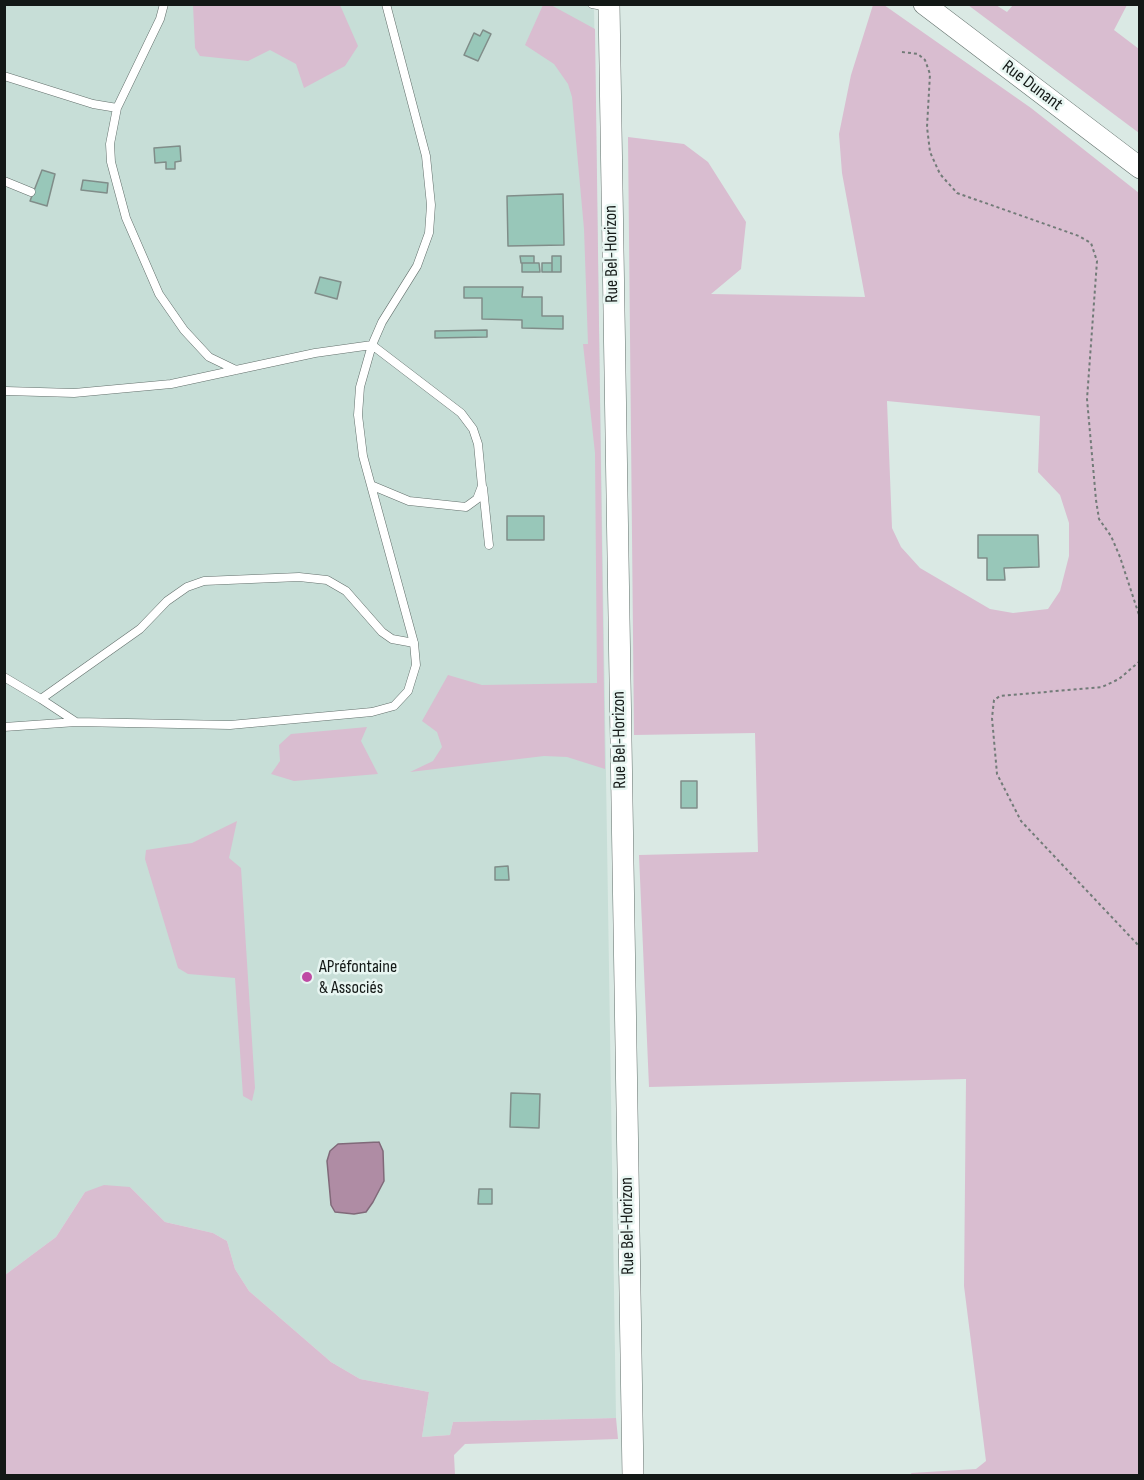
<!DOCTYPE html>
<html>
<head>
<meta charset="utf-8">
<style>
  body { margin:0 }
  #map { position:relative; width:1144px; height:1480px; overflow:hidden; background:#dae9e4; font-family:"Sofia Sans Condensed",sans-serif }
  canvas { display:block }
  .frame { position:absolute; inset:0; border:6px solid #131816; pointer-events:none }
</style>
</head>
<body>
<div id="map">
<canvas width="1144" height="1480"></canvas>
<div class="frame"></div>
</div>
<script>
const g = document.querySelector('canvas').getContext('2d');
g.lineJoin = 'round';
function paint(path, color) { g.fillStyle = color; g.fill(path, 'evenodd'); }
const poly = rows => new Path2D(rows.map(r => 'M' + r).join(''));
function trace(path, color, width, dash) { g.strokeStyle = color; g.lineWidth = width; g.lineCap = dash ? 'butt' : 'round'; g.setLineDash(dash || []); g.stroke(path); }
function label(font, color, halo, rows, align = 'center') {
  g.font = font + ' "Sofia Sans Condensed",sans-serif'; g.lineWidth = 5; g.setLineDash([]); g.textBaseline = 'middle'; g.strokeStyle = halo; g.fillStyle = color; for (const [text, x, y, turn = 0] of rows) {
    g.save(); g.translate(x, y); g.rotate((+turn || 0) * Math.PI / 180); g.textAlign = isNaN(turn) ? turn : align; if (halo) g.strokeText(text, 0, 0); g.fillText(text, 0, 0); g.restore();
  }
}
paint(poly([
  [5,5,594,5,616,1418,453,1422,450,1435,422,1437,429,1392,360,1379,331,1362,249,1291,235,1269,227,1241,213,1233,165,1222,130,1187,85,1192,56,1237,5,1275]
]), '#c7ded7');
paint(poly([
  [193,5,340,5,358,46,345,66,304,88,296,64,270,50,248,61,200,56,195,48],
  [543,5,551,5,595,29,605,769,567,757,544,756,410,772,433,761,442,747,437,732,422,721,448,675,482,685,597,683,595,453,583,344,588,344,584,229,572,97,568,84,554,64,525,45],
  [873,5,884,5,1031,108,1139,193,1139,1475,912,1475,911,1473,976,1469,986,1461,964,1286,966,1079,649,1087,639,855,758,852,755,733,634,735,628,137,684,144,708,162,746,222,741,269,711,294,865,297,842,173,839,134,851,75],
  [887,401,1040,416,1038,472,1060,495,1069,523,1069,556,1060,591,1048,609,1013,613,990,609,920,568,901,547,892,528],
  [968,5,996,5,1007,12,1013,5,1127,5,1114,30,1139,49,1139,133],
  [367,727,361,741,378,774,294,781,271,774,280,761,279,745,291,734],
  [237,821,229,858,241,868,255,1088,252,1101,243,1096,235,978,188,974,178,968,145,859,146,850,192,843],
  [104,1185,130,1187,165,1222,213,1233,227,1241,235,1269,249,1291,331,1362,360,1379,429,1392,422,1437,450,1435,453,1422,616,1418,618,1439,465,1444,454,1455,455,1475,5,1475,5,1275,56,1237,85,1192]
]), '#d9bdd0');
const water = poly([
  [379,1142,383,1151,384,1181,373,1202,366,1212,354,1214,335,1212,331,1205,327,1161,330,1151,338,1144,379,1142]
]);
paint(water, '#af8ca4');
trace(water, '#806979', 1.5);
const building = poly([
  [483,30,491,34,478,61,464,55,474,33,480,36,483,30],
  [180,146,181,161,175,162,175,169,166,169,166,162,155,163,154,148,180,146],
  [42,170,55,174,47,206,30,201,42,170],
  [83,180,108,183,107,193,81,190,83,180],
  [563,194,564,245,508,246,507,196,563,194],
  [520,256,534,256,534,263,521,263,520,256],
  [552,256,561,256,561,272,552,272,552,256],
  [522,263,539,263,540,272,522,272,522,263],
  [542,263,552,263,552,272,542,272,542,263],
  [320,277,341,282,337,299,315,293,320,277],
  [464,287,523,287,522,297,542,297,542,316,563,316,563,329,522,328,522,320,482,319,482,298,464,298,464,287],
  [487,330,487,337,435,338,435,331,487,330],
  [507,516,544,516,544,540,507,540,507,516],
  [978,535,1038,535,1039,567,1004,568,1005,580,987,580,987,558,978,558,978,535],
  [681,781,697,781,697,808,681,808,681,781],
  [508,866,509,880,495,880,495,867,508,866],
  [511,1093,540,1094,539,1128,510,1127,511,1093],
  [479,1189,492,1189,492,1204,478,1204,479,1189]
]);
paint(building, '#98c7b9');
trace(building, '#808d89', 1.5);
const lane = poly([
  [164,4,160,19,117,108,110,144,111,162,126,218,159,294,184,330,209,357,236,370],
  [592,4,608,7],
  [4,76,93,104,117,108],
  [4,181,31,192],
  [6,391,74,393,171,384,315,353,372,345,461,413,473,429,478,444,482,486,477,499,466,507,409,501,373,486],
  [483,488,489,545],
  [4,677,41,699,140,629,167,601,187,587,204,581,299,577,327,580,346,591,382,632,392,639,414,643],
  [41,699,76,722],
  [4,727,76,722,230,725,372,712,394,706,408,691,416,665,414,643,363,456,358,415,360,387,372,345,382,322,417,266,429,233,431,205,426,156,386,4]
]);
const secondary = poly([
  [609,4,633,1476],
  [924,4,1140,168]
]);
trace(lane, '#63706c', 9);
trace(secondary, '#63706c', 22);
trace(poly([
  [902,52,918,54,925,60,930,74,927,127,930,152,940,174,957,193,1079,236,1091,243,1097,261,1087,399,1096,500,1099,519,1111,536,1120,557,1140,618],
  [1140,661,1119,679,1102,687,1000,696,994,700,992,718,997,774,1021,821,1140,947]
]), '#727b78', 2, [3, 3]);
trace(lane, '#fff', 8);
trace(secondary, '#fff', 21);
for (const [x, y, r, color] of [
  [307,977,6,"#bf4ba4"]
]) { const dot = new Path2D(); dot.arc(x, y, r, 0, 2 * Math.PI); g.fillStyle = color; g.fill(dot); trace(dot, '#e8f6f2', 2); }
label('18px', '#131816', '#e8f6f2', [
  ["Rue Dunant",1032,86,37],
  ["Rue Bel-Horizon",612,254,-91],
  ["Rue Bel-Horizon",620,740,-91],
  ["Rue Bel-Horizon",628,1226,-91]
]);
label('18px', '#131816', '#e8f6f2', [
  ["APréfontaine",319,967],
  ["& Associés",319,988]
], 'left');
</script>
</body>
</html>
